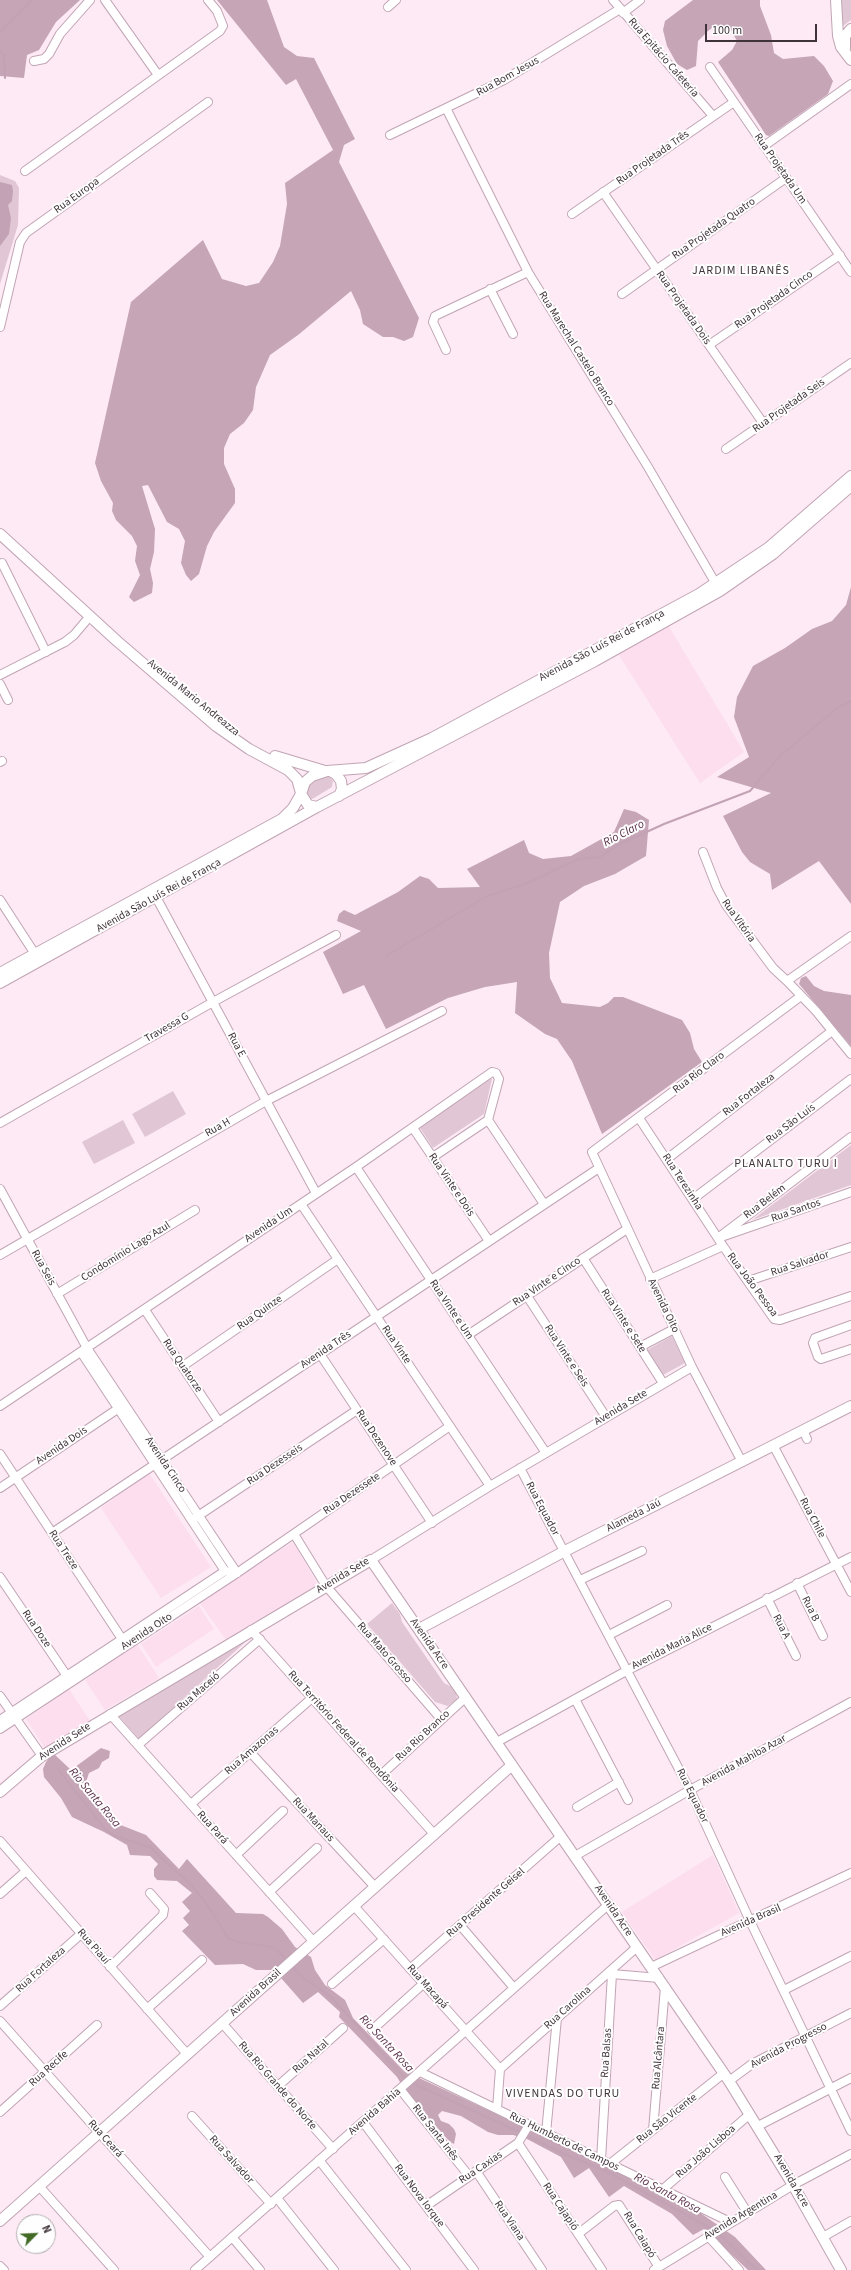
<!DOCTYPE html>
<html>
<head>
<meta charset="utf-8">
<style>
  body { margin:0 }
  #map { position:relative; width:851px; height:2270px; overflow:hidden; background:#fdeaf4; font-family:"Source Sans 3",sans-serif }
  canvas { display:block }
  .north { position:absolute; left:16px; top:2214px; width:40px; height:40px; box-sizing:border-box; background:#fefefe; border:1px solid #b2adb0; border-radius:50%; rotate:66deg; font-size:11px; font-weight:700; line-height:16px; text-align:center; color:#40343a }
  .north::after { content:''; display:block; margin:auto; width:14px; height:18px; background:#426a25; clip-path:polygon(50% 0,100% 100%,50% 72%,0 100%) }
  .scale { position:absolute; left:705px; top:24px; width:112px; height:18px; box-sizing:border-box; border:2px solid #40343a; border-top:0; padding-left:5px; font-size:12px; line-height:14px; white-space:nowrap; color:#40343a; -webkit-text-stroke:3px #fefefe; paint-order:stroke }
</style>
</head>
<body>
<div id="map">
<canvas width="851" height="2270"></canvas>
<div class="north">N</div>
<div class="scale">100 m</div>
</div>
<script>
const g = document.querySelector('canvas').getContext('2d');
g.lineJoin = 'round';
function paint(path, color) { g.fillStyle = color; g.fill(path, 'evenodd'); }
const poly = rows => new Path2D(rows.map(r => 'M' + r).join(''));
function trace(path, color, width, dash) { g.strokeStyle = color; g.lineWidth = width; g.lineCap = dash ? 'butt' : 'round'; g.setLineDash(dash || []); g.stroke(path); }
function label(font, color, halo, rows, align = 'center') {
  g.font = font + ' "Source Sans 3",sans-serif'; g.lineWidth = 4; g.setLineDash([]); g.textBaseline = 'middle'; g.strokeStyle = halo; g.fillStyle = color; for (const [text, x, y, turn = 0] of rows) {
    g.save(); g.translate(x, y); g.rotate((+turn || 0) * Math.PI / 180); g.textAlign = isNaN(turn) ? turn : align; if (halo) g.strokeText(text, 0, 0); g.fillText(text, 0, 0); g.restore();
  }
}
paint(poly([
  [668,625,744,752,700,783,617,652],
  [149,1473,211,1567,161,1598,101,1508],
  [293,1542,318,1585,226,1640,199,1602],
  [199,1606,214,1629,156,1667,141,1644],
  [137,1644,159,1678,105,1710,85,1680],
  [69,1689,90,1721,46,1750,26,1719],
  [713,1855,739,1913,655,1960,622,1912]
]), '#fcdeee');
paint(poly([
  [841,0,851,0,851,20,843,26],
  [0,175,15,181,19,188,18,225,0,284],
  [323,775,330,776,333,781,332,787,314,798,310,800,307,798,305,788],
  [488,1078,492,1079,484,1114,433,1148,420,1128],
  [173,1091,186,1114,145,1137,132,1114],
  [123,1120,135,1143,94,1164,82,1142],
  [851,1145,851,1185,752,1220],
  [672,1336,685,1363,663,1375,647,1350],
  [392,1603,400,1614,402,1622,444,1683,452,1687,456,1693,457,1699,448,1706,435,1702,367,1624],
  [252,1636,139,1739,118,1715]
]), '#e1c7d5');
paint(poly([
  [0,0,80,0,56,22,39,50,27,55,24,78,0,76],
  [217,0,267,0,284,47,297,56,314,58,355,139,344,145,339,162,419,318,413,337,404,341,393,337,383,337,363,324,360,310,351,291,298,335,270,355,256,387,253,410,244,423,230,434,224,448,224,464,235,489,235,503,214,532,207,546,199,574,191,581,186,575,181,563,185,541,179,529,167,522,148,485,142,486,155,529,154,552,150,569,153,583,152,593,134,602,129,597,140,575,135,561,137,546,132,536,116,520,112,511,113,503,101,481,95,463,131,302,203,240,222,279,246,286,259,283,273,262,280,246,287,204,285,183,333,150,296,79,286,85],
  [693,0,760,0,760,6,771,35,774,53,783,59,814,56,824,66,833,81,828,94,769,136,766,135,718,62,732,50,737,41,731,30,716,25,708,31,698,41,696,66,687,70,677,64,667,46,663,30,665,21],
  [851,587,851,904,819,861,772,890,770,874,750,862,742,852,723,816,771,793,717,777,749,757,734,717,737,697,753,666,785,648,812,629,832,621,846,605],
  [624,809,636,812,649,820,646,856,615,874,584,886,560,902,549,953,550,978,562,1003,600,1007,608,1003,614,997,623,997,682,1020,690,1033,694,1049,702,1062,602,1134,572,1061,557,1039,545,1034,515,1013,517,982,485,987,448,998,386,1029,364,985,343,994,323,952,361,931,337,921,339,914,344,910,355,915,398,892,420,876,429,879,438,888,480,887,467,869,524,840,529,853,543,859,571,856,614,832],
  [806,976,814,986,824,991,851,995,851,1046,799,984,801,978],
  [101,1748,110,1751,109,1758,102,1762,99,1768,89,1773,86,1782,99,1796,108,1820,146,1835,179,1869,187,1859,236,1913,263,1914,268,1917,282,1929,295,1947,311,1957,315,1970,325,1985,345,2000,353,2018,404,2071,520,2125,699,2212,735,2237,766,2270,748,2270,704,2229,693,2235,672,2214,624,2186,609,2197,589,2168,574,2178,561,2157,527,2139,513,2135,498,2135,488,2132,461,2116,442,2111,438,2115,441,2121,449,2124,454,2129,456,2134,454,2144,450,2142,406,2092,397,2077,339,2017,340,2012,318,1992,303,2003,274,1970,256,1970,243,1964,215,1965,182,1931,189,1925,183,1918,190,1911,182,1902,192,1893,177,1881,157,1880,154,1876,154,1869,158,1864,150,1856,130,1855,127,1845,104,1832,72,1817,61,1798,44,1777,43,1769,46,1762,53,1753,71,1770]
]), '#c5a5b6');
paint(poly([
  [0,182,12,185,13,191,12,201,8,205,11,218,9,234,0,246]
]), '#c2a2b4');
trace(poly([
  [0,32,32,0],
  [0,51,4,56,5,78],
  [386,956,487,896,523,885,579,859,600,857,618,845,664,824,750,791,780,756,837,708,851,701],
  [58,1769,105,1829,115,1836,150,1847,192,1886,206,1903,228,1938,238,1942,271,1947,278,1951,288,1961],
  [292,1967,305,1979,330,1996,406,2079],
  [412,2083,522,2133],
  [526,2135,564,2154,606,2171,714,2230],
  [718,2233,757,2270]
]), '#c2a2b4', 2);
const minor = poly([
  [105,0,158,75],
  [613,0,713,116],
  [388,7,396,0],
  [623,13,640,0],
  [34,61,44,59,49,54,60,34,90,0],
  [710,67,851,272],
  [446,108,528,272,648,467,716,584],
  [390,135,504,80,620,9],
  [764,146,851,84],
  [25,171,220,31,223,26,217,11,208,0],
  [603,192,763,423],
  [572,214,734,102],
  [490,289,513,334],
  [622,294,786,178],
  [0,327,20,242,26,233,208,102],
  [709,345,840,255],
  [446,350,433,322,435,316,528,272],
  [726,449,851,363],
  [2,563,46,652],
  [0,675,65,642,74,635,90,616],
  [0,684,8,700],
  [0,762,2,761],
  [703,852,717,888,726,905,773,968,787,981],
  [156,897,316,1193],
  [0,900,35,954],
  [851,936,787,981,816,1011,851,1054],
  [639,1118,723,1246,774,1319,780,1320,851,1296],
  [488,1120,544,1204],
  [0,1123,213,1002,336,935],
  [413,1128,489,1241],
  [433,1157,488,1120],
  [667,1159,832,1031],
  [356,1167,546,1453],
  [0,1189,87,1348,237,1573],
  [693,1199,851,1079],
  [301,1204,490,1486],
  [724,1236,851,1192],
  [718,1238,851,1137],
  [0,1255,266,1101,442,1011],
  [583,1258,663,1383],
  [650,1279,723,1246],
  [748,1281,851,1247],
  [57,1294,195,1210],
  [527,1296,606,1417],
  [145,1310,219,1422],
  [851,1325,815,1338,813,1343,818,1357,821,1359,851,1349],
  [468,1335,627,1229],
  [640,1347,674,1329],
  [81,1352,225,1571],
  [320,1354,432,1523],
  [183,1366,338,1259],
  [0,1406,356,1167,492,1072,496,1073,499,1079,488,1120],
  [803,1430,807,1439],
  [773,1445,851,1592],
  [0,1454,124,1642],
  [742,1462,692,1367,592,1152,801,996],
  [520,1468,690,1790,750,1921,851,2131],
  [0,1488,122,1406],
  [195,1518,357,1410],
  [52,1533,599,1168],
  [294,1534,326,1586,441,1719],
  [371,1560,490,1486,692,1367],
  [0,1577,69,1679],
  [580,1580,642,1551],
  [797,1583,823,1636],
  [767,1598,796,1656],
  [251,1630,434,1834],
  [609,1635,667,1605],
  [0,1696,42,1756],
  [575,1699,628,1800],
  [110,1714,314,1942],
  [0,1720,225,1571,237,1573],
  [0,1729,237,1573,450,1426],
  [497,1742,628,1670,851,1557],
  [138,1745,260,1639],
  [250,1752,375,1887],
  [381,1775,466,1697],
  [191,1804,312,1698],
  [577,1807,619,1782],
  [0,1841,187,2054],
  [236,1855,283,1811],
  [575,1856,690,1790,851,1702],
  [269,1892,317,1848],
  [0,1894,26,1871],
  [354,1906,500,2069],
  [460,1925,514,1988],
  [110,1967,163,1915,164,1909,150,1893],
  [651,1967,851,1873],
  [410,1969,561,1836],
  [612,1974,659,1978],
  [332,1984,384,1939],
  [784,1990,851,1956],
  [0,2006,81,1934],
  [147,2009,202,1960],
  [0,2021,210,2257],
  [222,2023,333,2149],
  [372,2030,423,1984],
  [500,2069,637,1947],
  [420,2072,730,2222],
  [729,2081,752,2064,851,2013],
  [278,2086,343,2028],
  [400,2089,469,2176],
  [497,2109,500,2069],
  [0,2112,97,2025],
  [192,2116,271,2204],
  [363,2122,474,2270],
  [758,2126,851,2078],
  [653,2130,665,1987],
  [546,2133,557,2018],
  [518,2143,602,2270],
  [319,2160,406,2270],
  [601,2160,612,1974,610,1971],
  [610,2164,724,2073],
  [476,2171,542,2270],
  [725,2177,747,2212],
  [39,2186,114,2270],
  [662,2190,750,2114],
  [277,2198,334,2270],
  [426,2206,518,2143,529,2125],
  [578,2234,614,2206,619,2205,659,2267],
  [708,2236,739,2270],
  [232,2237,260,2270],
  [823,2237,851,2221],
  [0,2266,4,2270],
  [195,2270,608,1905],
  [654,2270,793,2185,851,2154]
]);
const major = poly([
  [836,0,838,36,841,47,851,60],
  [845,48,845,36,851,29],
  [0,534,117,641,216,726,249,749,288,770,297,779,301,793],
  [275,756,325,771],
  [330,771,336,774,341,781,342,789,339,796],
  [317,807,308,805,301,794,305,782,312,776,327,771,366,768,432,738,699,594,768,548,851,476],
  [0,973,282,819,293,808,301,794],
  [0,983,317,807,595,661,720,591,773,554,851,486],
  [419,1629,565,1551,851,1406],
  [0,1792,42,1756,371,1560,729,2081,793,2185,841,2270],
  [0,2221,512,1765]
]);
trace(minor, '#c1a4b4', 10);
trace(major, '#c1a4b4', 12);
trace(minor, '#fff', 8);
trace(major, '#fff', 10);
label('11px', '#40343a', '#fefefe', [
  ["Rua Epitácio Cafeteria",663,58,49],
  ["Rua Bom Jesus",508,77,-29],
  ["Rua Projetada Três",653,158,-35],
  ["Rua Projetada Um",780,169,55],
  ["Rua Europa",77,196,-36],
  ["Rua Projetada Quatro",714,229,-35],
  ["Rua Projetada Cinco",774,300,-35],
  ["Rua Projetada Dois",683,308,55],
  ["Rua Marechal Castelo Branco",576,349,58],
  ["Rua Projetada Seis",789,406,-35],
  ["Avenida São Luís Rei de França",602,646,-28],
  ["Avenida Mario Andreazza",193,698,39],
  ["Avenida São Luís Rei de França",159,896,-29],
  ["Rua Vitória",738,921,55],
  ["Travessa G",167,1028,-30],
  ["Rua E",236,1045,62],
  ["Rua Rio Claro",699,1073,-37],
  ["Rua Fortaleza",749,1095,-38],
  ["Rua São Luís",791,1124,-37],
  ["Rua H",218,1128,-30],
  ["Rua Terezinha",682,1182,57],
  ["Rua Vinte e Dois",451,1185,56],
  ["Rua Belém",765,1202,-37],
  ["Rua Santos",796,1211,-19],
  ["Avenida Um",269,1225,-34],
  ["Condomínio Lago Azul",126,1252,-32],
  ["Rua Salvador",800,1264,-18],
  ["Rua Seis",43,1268,61],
  ["Rua Vinte e Cinco",547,1282,-34],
  ["Rua João Pessoa",752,1285,53],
  ["Avenida Oito",663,1306,64],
  ["Rua Vinte e Um",451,1310,56],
  ["Rua Quinze",260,1313,-35],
  ["Rua Vinte e Sete",623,1321,57],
  ["Rua Vinte",396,1345,56],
  ["Avenida Três",326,1350,-34],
  ["Rua Vinte e Seis",566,1356,57],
  ["Rua Quatorze",182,1366,56],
  ["Avenida Sete",621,1408,-31],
  ["Rua Dezenove",376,1438,56],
  ["Avenida Dois",62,1446,-34],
  ["Avenida Cinco",165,1465,56],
  ["Rua Dezesseis",275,1465,-34],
  ["Rua Dezessete",352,1494,-34],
  ["Rua Equador",542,1509,62],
  ["Alameda Jaú",634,1516,-27],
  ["Rua Chile",812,1518,62],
  ["Rua Treze",63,1550,57],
  ["Avenida Sete",343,1576,-31],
  ["Rua B",810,1609,64],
  ["Rua A",781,1627,63],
  ["Rua Doze",36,1629,56],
  ["Avenida Oito",147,1632,-33],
  ["Avenida Acre",429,1644,55],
  ["Avenida Maria Alice",672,1647,-27],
  ["Rua Mato Grosso",384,1653,49],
  ["Rua Maceió",199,1692,-41],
  ["Rua Território Federal de Rondônia",343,1732,48],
  ["Rua Rio Branco",423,1736,-43],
  ["Avenida Sete",65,1742,-33],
  ["Rua Amazonas",252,1751,-41],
  ["Avenida Mahiba Azar",744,1761,-29],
  ["Rua Equador",692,1796,64],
  ["Rua Manaus",313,1820,47],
  ["Rua Pará",212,1828,48],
  ["Rua Presidente Geisel",486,1903,-41],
  ["Avenida Acre",613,1911,56],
  ["Avenida Brasil",751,1921,-24],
  ["Rua Piauí",93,1947,49],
  ["Rua Fortaleza",41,1970,-42],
  ["Rua Macapá",427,1987,48],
  ["Avenida Brasil",256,1993,-42],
  ["Rua Carolina",568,2008,-42],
  ["Avenida Progresso",789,2046,-28],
  ["Rua Balsas",607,2053,-86],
  ["Rua Natal",311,2057,-42],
  ["Rua Alcântara",659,2058,-85],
  ["Rua Recife",49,2069,-42],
  ["Rua Rio Grande do Norte",277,2086,49],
  ["Avenida Bahia",375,2112,-41],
  ["Rua São Vicente",667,2119,-38],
  ["Rua Santa Inês",435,2133,52],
  ["Rua Ceará",105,2139,48],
  ["Rua Humberto de Campos",564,2142,26],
  ["Rua João Lisboa",706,2152,-41],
  ["Rua Salvador",231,2160,48],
  ["Rua Caxias",481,2168,-34],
  ["Avenida Acre",791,2181,60],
  ["Rua Nova Iorque",419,2196,53],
  ["Rua Cajapió",560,2207,56],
  ["Avenida Argentina",741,2216,-31],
  ["Rua Viana",509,2221,56],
  ["Rua Caiapó",639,2235,59]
]);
g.letterSpacing = '1px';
label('12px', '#40343a', '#fefefe', [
  ["JARDIM LIBANÊS",741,271],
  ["PLANALTO TURU I",786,1164],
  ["VIVENDAS DO TURU",563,2094]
]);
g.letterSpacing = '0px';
label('italic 12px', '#5c304b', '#fefefe', [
  ["Rio Claro",624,834,-27],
  ["Rio Santa Rosa",94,1798,50],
  ["Rio Santa Rosa",386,2044,47],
  ["Rio Santa Rosa",667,2194,28]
]);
</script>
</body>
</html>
